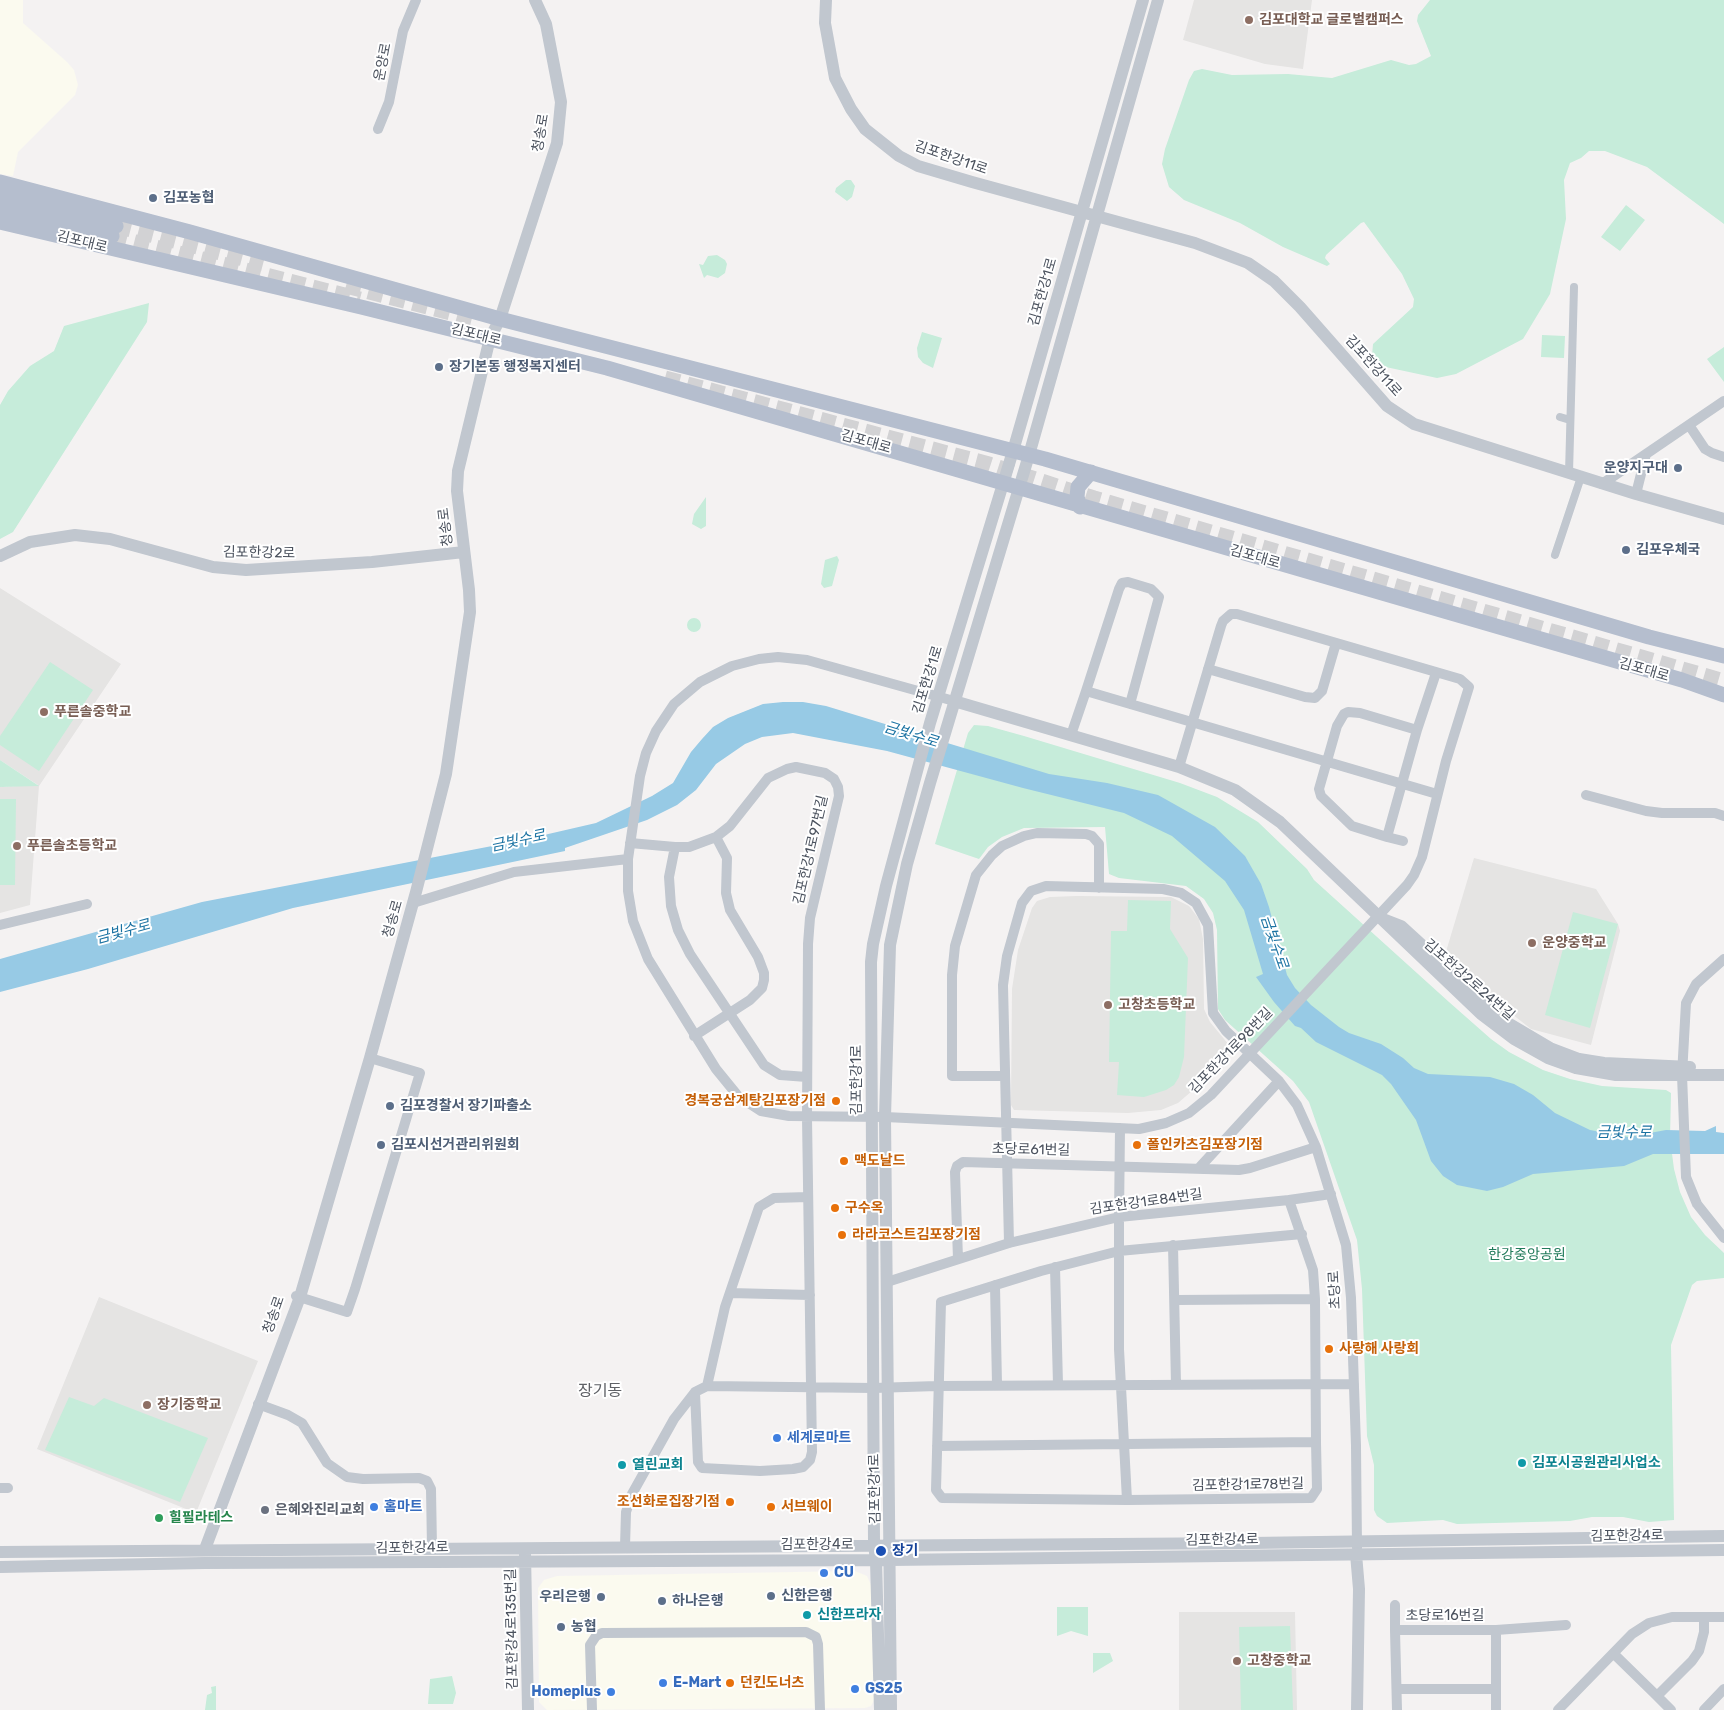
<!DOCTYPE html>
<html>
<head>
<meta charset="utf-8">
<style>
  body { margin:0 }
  canvas { display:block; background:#f4f2f2 }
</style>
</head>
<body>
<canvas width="1724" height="1710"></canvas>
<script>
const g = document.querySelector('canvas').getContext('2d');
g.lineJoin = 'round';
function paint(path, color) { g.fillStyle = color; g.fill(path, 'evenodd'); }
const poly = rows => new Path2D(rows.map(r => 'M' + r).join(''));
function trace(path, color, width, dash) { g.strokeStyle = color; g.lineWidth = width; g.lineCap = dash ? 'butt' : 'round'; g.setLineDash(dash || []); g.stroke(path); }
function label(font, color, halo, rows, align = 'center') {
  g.font = font + ' Rubik,"Noto Sans KR",sans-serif'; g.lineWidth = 4; g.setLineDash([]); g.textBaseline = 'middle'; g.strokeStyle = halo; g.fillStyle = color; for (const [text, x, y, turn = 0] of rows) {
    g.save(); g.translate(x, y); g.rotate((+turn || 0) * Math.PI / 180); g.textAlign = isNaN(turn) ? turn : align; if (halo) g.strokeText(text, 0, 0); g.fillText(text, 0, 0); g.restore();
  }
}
paint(poly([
  [0,0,23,0,23,23,67,62,74,70,78,85,75,95,18,152,13,176,0,174],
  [855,1571,867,1576,871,1585,874,1700,871,1706,865,1708,547,1710,539,1702,538,1588,544,1580,557,1576]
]), '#fbfaef');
paint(poly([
  [1194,0,1312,0,1303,69,1265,64,1183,40],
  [0,588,121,664,39,786,30,905,0,913,0,787,38,785,0,760],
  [1474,858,1596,889,1618,924,1620,931,1591,1045,1531,1029,1484,992,1445,955],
  [1077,896,1171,897,1189,906,1199,919,1203,939,1204,1009,1210,1022,1229,1045,1229,1052,1214,1072,1178,1103,1161,1110,1128,1113,1014,1110,1011,1105,1012,989,1018,950,1032,908,1037,901,1050,897],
  [99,1297,258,1361,196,1513,37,1449],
  [1179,1612,1295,1612,1297,1710,1179,1710]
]), '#e5e4e3');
paint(poly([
  [1430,0,1724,0,1724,224,1647,167,1605,151,1589,151,1581,158,1570,163,1564,180,1566,219,1550,294,1523,339,1456,374,1437,378,1381,366,1372,356,1373,344,1413,307,1414,299,1402,274,1364,222,1361,223,1326,255,1325,258,1330,264,1327,266,1283,247,1240,223,1184,200,1169,187,1162,164,1165,149,1189,80,1194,71,1202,69,1232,75,1288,74,1332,78,1391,60,1409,65,1416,64,1431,56,1417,21,1418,15],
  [846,180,851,180,855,186,852,197,847,201,835,192,836,188],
  [1626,205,1645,220,1620,251,1601,237],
  [717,255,725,260,727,264,725,273,718,278,707,275,704,278,699,264,703,265,708,256],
  [149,303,147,322,13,532,0,539,0,405,8,391,30,366,54,351,64,326],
  [922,332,942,338,933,368,923,363,918,357,917,348],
  [1542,335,1565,336,1564,358,1541,357],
  [1724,347,1724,382,1707,359],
  [706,497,706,526,701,529,692,524,694,514],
  [837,556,839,560,832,586,824,588,821,584,825,560],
  '687 625a7 7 0 1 1 14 0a7 7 0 1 1-14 0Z',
  [50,662,93,690,39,771,0,745,0,736],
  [974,725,988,726,1024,736,1180,783,1217,797,1258,822,1307,869,1314,880,1449,1002,1491,1039,1509,1052,1543,1070,1570,1079,1602,1086,1666,1090,1671,1093,1670,1138,1674,1169,1680,1192,1691,1217,1705,1235,1724,1253,1724,1278,1697,1281,1692,1285,1671,1345,1674,1520,1649,1522,1623,1517,1592,1517,1570,1521,1457,1524,1443,1520,1387,1523,1377,1516,1374,1510,1374,1465,1367,1436,1362,1289,1357,1240,1309,1102,1293,1081,1225,1020,1218,1009,1217,930,1213,913,1204,899,1186,886,1119,878,1109,874,1105,827,1024,828,1002,837,988,847,979,859,935,844,968,733],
  [0,760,39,786,0,787],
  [0,799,16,799,15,885,0,885],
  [1128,900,1171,901,1170,929,1188,958,1184,1057,1179,1077,1174,1085,1166,1090,1144,1097,1117,1095,1119,1062,1109,1062,1111,931,1127,931],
  [1573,912,1618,924,1590,1028,1545,1015],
  [69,1397,94,1406,104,1398,208,1438,180,1502,45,1450],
  [1057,1607,1088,1607,1088,1636,1071,1631,1057,1636],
  [1290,1626,1293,1710,1241,1710,1239,1627],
  [1093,1653,1110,1653,1113,1661,1093,1673],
  [452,1676,456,1693,453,1704,428,1704,430,1679],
  [216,1686,216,1710,205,1710,207,1695,212,1693,211,1687]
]), '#c6ecda');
paint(poly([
  [783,702,803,702,826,706,1049,774,1107,783,1158,795,1215,827,1245,856,1261,884,1269,907,1287,975,1295,988,1311,1005,1339,1027,1349,1033,1381,1044,1403,1058,1414,1068,1428,1074,1490,1077,1514,1084,1533,1095,1555,1113,1590,1130,1628,1137,1666,1130,1705,1131,1716,1126,1716,1132,1724,1133,1724,1154,1653,1154,1624,1166,1533,1174,1503,1187,1487,1191,1457,1185,1443,1176,1431,1161,1416,1120,1391,1084,1382,1075,1316,1042,1301,1028,1295,1026,1274,1002,1256,977,1263,974,1244,910,1225,881,1172,836,1124,813,1023,788,887,751,793,733,762,737,745,744,716,764,696,790,677,805,647,820,565,848,565,851,293,908,88,969,0,992,0,959,202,902,518,841,596,823,652,796,673,783,691,752,702,739,713,727,728,718,763,704]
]), '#97cae5');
trace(poly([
  [116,226,263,264],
  [112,236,360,299],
  [346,286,474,319],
  [665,378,989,464,1094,498,1724,681]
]), '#d2d2d4', 15, [15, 8]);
trace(poly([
  [1560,417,1570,420],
  [1569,473,1574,287],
  [1555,555,1581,477]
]), '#c1c7cf', 8);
trace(poly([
  [378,129,389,102,403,31,416,0],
  [1689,425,1705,449,1712,453,1724,457],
  [1602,484,1724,401],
  [1636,494,1646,454],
  [1208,669,1305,697,1315,698,1322,691,1336,643],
  [954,701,807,660,778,657,759,659,732,666,700,682,674,704,656,731,646,753,640,776,628,859,628,891,633,921,648,959,716,1069,738,1096,761,1111,789,1116,885,1117,1139,1129,1166,1123,1189,1113,1211,1095,1407,885,1414,875,1422,857,1446,761,1469,687,1460,679,1237,614,1231,614,1223,621,1221,626,1179,767],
  [1130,704,1159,597,1151,589,1128,582,1122,583,1119,589,1086,691,1437,794],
  [1417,730,1387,837,1352,826,1321,796,1319,789,1337,726,1344,714,1348,712,1360,713,1417,730,1436,673],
  [1071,735,1086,691],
  [1586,795,1646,811,1662,813,1715,813,1724,816],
  [1387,837,1403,841],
  [630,843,675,847,689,847,716,837,727,858,726,893,730,910,758,957,764,973,764,980,762,988,750,1000,694,1036],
  [675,847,669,877,671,906,678,930,690,954,764,1065,780,1075,807,1077],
  [413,903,514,872,628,859],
  [0,925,87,904],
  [1724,959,1696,984,1686,1003,1682,1075,1686,1177,1697,1204,1724,1238],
  [1005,1076,952,1076,952,975,955,946,976,875,992,855,1002,846,1024,836,1037,833,1086,834,1092,836,1099,844,1099,888],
  [1120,1128,1119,1217,1119,1349,1127,1500,942,1498,936,1490,941,1302,1041,1271,1119,1251,1302,1234],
  [1199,1168,1279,1081],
  [1009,1243,1003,985,1007,956,1022,903,1031,891,1046,886,1163,889,1181,893,1196,903,1208,925,1213,1013,1226,1031,1279,1081,1297,1105,1316,1147,1346,1245,1351,1298,1356,1446,1357,1548],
  [1173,1245,1176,1385],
  [958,1259,955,1172,957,1166,963,1162,1239,1170,1250,1168,1316,1147],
  [1055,1267,1058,1385],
  [887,1282,1009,1243,1119,1217,1289,1200],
  [995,1285,997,1385],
  [730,1293,810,1295],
  [296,1296,347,1312,355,1289,420,1073,370,1058],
  [1175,1300,1315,1299],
  [707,1386,725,1307,759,1207,774,1198,808,1197],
  [695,1392,698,1462,702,1468,760,1471,793,1469,803,1467,810,1460,812,1452,807,1117,808,944,810,918,839,796,838,787,834,779,825,773,796,767,787,769,768,778,730,826,716,837],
  [258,1404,288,1415,302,1423,327,1463,347,1477,363,1479,419,1478,427,1481,431,1489,432,1548],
  [937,1446,1316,1442,1315,1299,1313,1270,1289,1200,1331,1194],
  [0,1488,8,1488],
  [1127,1500,1311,1498,1317,1489,1316,1442],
  [625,1547,626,1512,632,1494,674,1419,695,1392,707,1386,874,1388,937,1386,1354,1384],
  [1395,1605,1395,1630],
  [1496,1630,1566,1625],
  [1614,1654,1657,1696,1692,1661,1699,1651,1704,1632,1704,1617],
  [1397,1689,1496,1689],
  [1657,1696,1671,1710],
  [592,1710,590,1645,596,1636,602,1633,806,1632,816,1637,818,1644,820,1710],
  [1397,1710,1395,1630,1496,1630,1496,1710],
  [1558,1710,1632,1634,1649,1623,1672,1617,1724,1617],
  [1704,1710,1724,1689]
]), '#c1c7cf', 10);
trace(poly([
  [826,0,825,23,835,78,851,109,865,129,899,156,918,166,972,182,1195,243,1248,263,1274,281,1300,307,1387,406,1414,424,1636,494,1724,519],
  [0,556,30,542,75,535,110,539,213,567,246,570,372,562,464,552],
  [954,701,1179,767,1235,790,1280,822,1481,1014,1514,1039,1548,1058,1576,1068,1616,1075,1724,1075],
  [1383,919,1401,926,1506,1022,1550,1048,1579,1059,1604,1063,1690,1067],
  [205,1549,300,1297,370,1058,416,892,446,774,470,612,469,590,457,491,458,471,490,338,500,319,557,143,561,102,546,24,535,0],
  [0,1552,1251,1543,1724,1536],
  [525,1553,528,1710],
  [1356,1554,1359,1589,1357,1710],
  [0,1567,205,1563,890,1560,1724,1550],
  [880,1710,876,1560,874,1545,871,962,873,944,886,886,930,723,1013,451,1143,0],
  [891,1710,885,1117,890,945,907,864,930,783,1029,455,1158,0]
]), '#c1c7cf', 12);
trace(poly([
  [0,182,190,232,500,319,1045,459,1649,637,1724,656],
  [0,195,116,226],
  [0,207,112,236],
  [0,222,361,307,607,368,1682,680,1724,695],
  [1080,507,1077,497,1078,487,1091,472]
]), '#b5bece', 15);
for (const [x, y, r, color] of [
  [1249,20,5,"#8d6e63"],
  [153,198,5,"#5c6f8a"],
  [439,367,5,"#5c6f8a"],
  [1678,468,5,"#5c6f8a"],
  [1626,550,5,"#5c6f8a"],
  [44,712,5,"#8d6e63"],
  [17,846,5,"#8d6e63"],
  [1532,943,5,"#8d6e63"],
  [1108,1005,5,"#8d6e63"],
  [836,1101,5,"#e8710a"],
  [390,1106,5,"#5c6f8a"],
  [381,1145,5,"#5c6f8a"],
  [1137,1145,5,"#e8710a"],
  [844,1161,5,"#e8710a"],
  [835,1208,5,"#e8710a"],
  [842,1235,5,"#e8710a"],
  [1329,1349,5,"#e8710a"],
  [147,1405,5,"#8d6e63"],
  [777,1438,5,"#3f7fe0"],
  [1522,1463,5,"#0f9aa8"],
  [622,1465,5,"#0f9aa8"],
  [730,1502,5,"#e8710a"],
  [374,1507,5,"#3f7fe0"],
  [771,1507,5,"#e8710a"],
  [265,1510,5,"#6b7280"],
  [159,1518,5,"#2e9e5b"],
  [881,1551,6,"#1a4fb4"],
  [824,1573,5,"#3f7fe0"],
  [771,1596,5,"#5c6f8a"],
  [601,1597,5,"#5c6f8a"],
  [662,1601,5,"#5c6f8a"],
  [807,1615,5,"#0f9aa8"],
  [561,1627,5,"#5c6f8a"],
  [1237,1661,5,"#8d6e63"],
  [663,1683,5,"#3f7fe0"],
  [730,1683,5,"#e8710a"],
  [855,1689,5,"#3f7fe0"],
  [611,1692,5,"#3f7fe0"]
]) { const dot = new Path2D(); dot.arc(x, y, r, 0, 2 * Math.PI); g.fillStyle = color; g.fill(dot); trace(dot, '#fff', 2); }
label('bold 14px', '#785e54', '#fff', [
  ["김포대학교 글로벌캠퍼스",1259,20],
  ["푸른솔중학교",54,712],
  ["푸른솔초등학교",27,846],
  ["운양중학교",1542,943],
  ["고창초등학교",1118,1005],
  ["장기중학교",157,1405],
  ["고창중학교",1247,1661]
], 'left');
label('14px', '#4b525e', '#fff', [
  ["운양로",383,62,-79],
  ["청송로",541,133,-80],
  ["김포한강11로",951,158,19],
  ["김포대로",82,242,14],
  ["김포한강1로",1043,292,-74],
  ["김포대로",476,335,14],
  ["김포한강11로",1373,366,48],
  ["김포대로",866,442,16],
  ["청송로",446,527,-97],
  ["김포한강2로",259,553,1],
  ["김포대로",1255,557,16],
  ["김포대로",1644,670,16],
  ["김포한강1로",928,680,-73],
  ["김포한강1로97번길",811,850,-77],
  ["청송로",393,919,-74],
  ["김포한강2로24번길",1469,980,41],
  ["김포한강1로98번길",1231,1051,-46],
  ["김포한강1로",857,1080,-90],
  ["초당로61번길",1031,1150,1],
  ["김포한강1로84번길",1146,1202,-8],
  ["초당로",1335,1290,-93],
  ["청송로",274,1315,-71],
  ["김포한강1로78번길",1248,1485,-1],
  ["김포한강1로",875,1489,-91],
  ["김포한강4로",1627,1536,-1],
  ["김포한강4로",1222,1540,-1],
  ["김포한강4로",817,1545],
  ["김포한강4로",412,1548,-1],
  ["초당로16번길",1445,1616],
  ["김포한강4로135번길",512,1629,-91]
]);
label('bold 14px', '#4e5e75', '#fff', [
  ["김포농협",163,198],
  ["장기본동 행정복지센터",449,367],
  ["운양지구대",1668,468,"right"],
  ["김포우체국",1636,550],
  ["김포경찰서 장기파출소",400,1106],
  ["김포시선거관리위원회",391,1145],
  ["신한은행",781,1596],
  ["우리은행",591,1597,"right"],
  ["하나은행",672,1601],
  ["농협",571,1627]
], 'left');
label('bold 14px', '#c56008', '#fff', [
  ["경복궁삼계탕김포장기점",826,1101,"right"],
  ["폴인카츠김포장기점",1147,1145],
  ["맥도날드",854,1161],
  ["구수옥",845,1208],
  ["라라코스트김포장기점",852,1235],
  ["사랑해 사랑회",1339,1349],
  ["조선화로집장기점",720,1502,"right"],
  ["서브웨이",781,1507],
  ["던킨도너츠",740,1683]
], 'left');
label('14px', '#217b5b', '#fff', [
  ["한강중앙공원",1527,1255]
]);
label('bold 14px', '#366cbe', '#fff', [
  ["세계로마트",787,1438],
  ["홈마트",384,1507],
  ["CU",834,1573],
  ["E-Mart",673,1683],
  ["GS25",865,1689],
  ["Homeplus",601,1692,"right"]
], 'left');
label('bold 14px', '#0d838f', '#fff', [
  ["김포시공원관리사업소",1532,1463],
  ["열린교회",632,1465],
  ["신한프라자",817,1615]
], 'left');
label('bold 14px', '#5b616d', '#fff', [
  ["은혜와진리교회",275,1510]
], 'left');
label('bold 14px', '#27864d', '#fff', [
  ["힐필라테스",169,1518]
], 'left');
label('bold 14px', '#164399', '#fff', [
  ["장기",892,1551]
], 'left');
label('italic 15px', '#1a72a2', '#fff', [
  ["금빛수로",911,735,17],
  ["금빛수로",518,841,-12],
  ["금빛수로",123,932,-15],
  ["금빛수로",1274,942,71],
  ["금빛수로",1624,1133]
]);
label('16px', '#5f6166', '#fff', [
  ["장기동",600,1391]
]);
</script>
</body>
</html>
